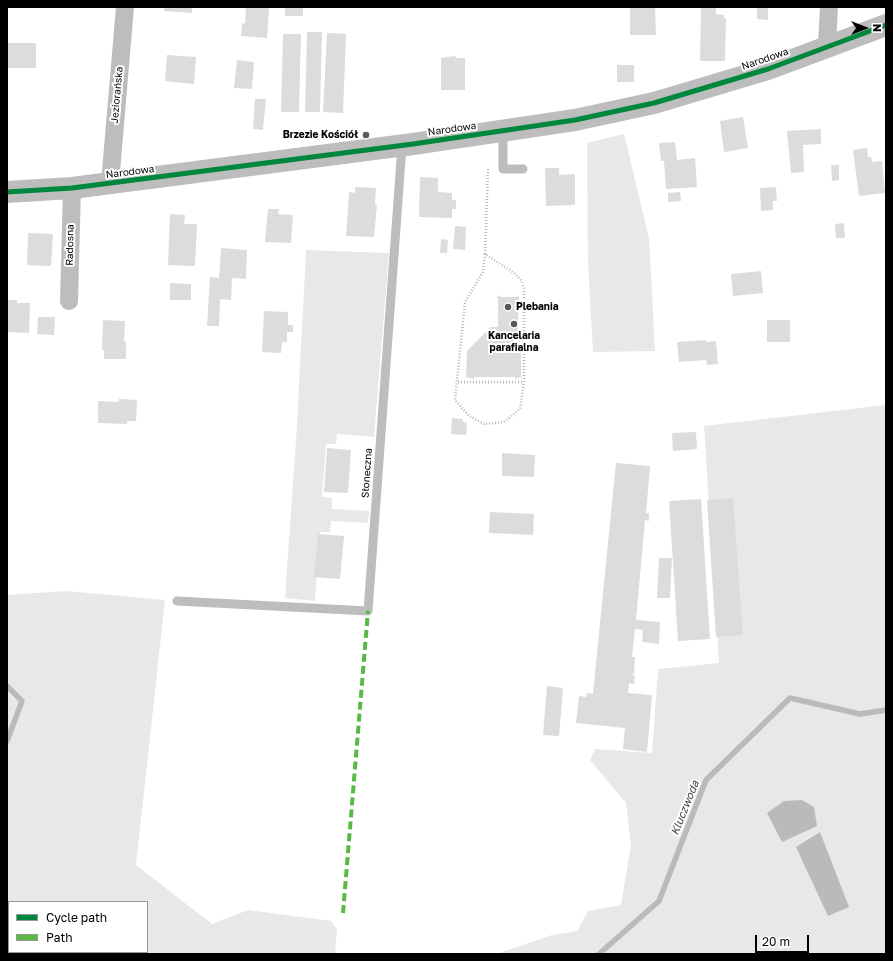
<!DOCTYPE html>
<html>
<head>
<meta charset="utf-8">
<style>
  body { margin:0 }
  #map { position:relative; width:893px; height:961px; overflow:hidden; background:#fff; font-family:"Golos Text",sans-serif }
  canvas { display:block }
  .frame { position:absolute; inset:0; border:8px solid #000; pointer-events:none }
  .legend { position:absolute; left:8px; top:901px; width:140px; height:52px; box-sizing:border-box; background:#fff; border:1px solid #999; margin:0; padding:5px 7px; list-style:none; font-size:12px; color:#000 }
  .legend li { display:flex; align-items:center; gap:8px; height:20px }
  .legend b { width:20px; border:1px solid #999 }
  .north { position:absolute; left:845px; top:8px; width:40px; height:40px; -webkit-text-stroke:3px #fff; paint-order:stroke; rotate:90deg; font-size:11px; font-weight:700; line-height:16px; text-align:center; color:#000 }
  .north::after { content:''; display:block; margin:auto; width:14px; height:18px; background:#000; clip-path:polygon(50% 0,100% 100%,50% 72%,0 100%) }
  .scale { position:absolute; left:755px; top:935px; width:54px; height:18px; box-sizing:border-box; border:2px solid #000; border-top:0; padding-left:5px; font-size:12px; line-height:14px; white-space:nowrap; color:#000; -webkit-text-stroke:3px #fff; paint-order:stroke }
</style>
</head>
<body>
<div id="map">
<canvas width="893" height="961"></canvas>
<div class="frame"></div>
<ul class="legend">
<li><b style="height:5px;background:#00873e"></b>Cycle path</li>
<li><b style="height:5px;background:#58b947"></b>Path</li>
</ul>
<div class="north">N</div>
<div class="scale">20 m</div>
</div>
<script>
const g = document.querySelector('canvas').getContext('2d');
g.lineJoin = 'round';
function paint(path, color) { g.fillStyle = color; g.fill(path, 'evenodd'); }
const poly = rows => new Path2D(rows.map(r => 'M' + r).join(''));
function trace(path, color, width, dash) { g.strokeStyle = color; g.lineWidth = width; g.lineCap = dash ? 'butt' : 'round'; g.setLineDash(dash || []); g.stroke(path); }
function label(font, color, halo, rows, align = 'center') {
  g.font = font + ' "Golos Text",sans-serif'; g.lineWidth = 4; g.setLineDash([]); g.textBaseline = 'middle'; g.strokeStyle = halo; g.fillStyle = color; for (const [text, x, y, turn = 0] of rows) {
    g.save(); g.translate(x, y); g.rotate((+turn || 0) * Math.PI / 180); g.textAlign = isNaN(turn) ? turn : align; if (halo) g.strokeText(text, 0, 0); g.fillText(text, 0, 0); g.restore();
  }
}
paint(poly([
  [624,134,649,238,655,351,593,352,588,264,587,143],
  [306,250,389,253,374,437,337,434,336,444,326,444,322,497,332,498,332,509,369,511,368,523,331,521,330,532,320,532,315,601,285,598,297,425],
  [886,405,886,954,497,954,552,935,577,931,588,911,621,905,631,845,626,803,590,760,595,749,652,753,658,669,719,663,704,426],
  [66,591,165,600,136,865,212,924,248,910,331,921,337,929,335,954,7,954,7,595],
  [9,902,147,902,147,952,9,952]
]), '#e8e8e8');
paint(poly([
  [802,800,814,807,817,826,782,842,767,813,784,801],
  [820,832,849,907,828,916,796,847]
]), '#bababa');
trace(poly([
  [7,686,22,701,7,741],
  [7,916,9,917],
  [63,952,65,954],
  [599,954,659,901,706,780,790,698,860,714,886,710]
]), '#bababa', 5.5);
paint(poly([
  [165,7,192,7,192,13,164,11],
  [246,7,269,7,267,38,241,36,242,23,245,24],
  [285,7,303,7,303,16,285,16],
  [630,7,655,7,656,35,630,35],
  [701,7,716,7,716,14,724,15,724,18,726,18,725,61,700,61],
  [757,7,768,7,768,20,757,19],
  [307,32,322,32,320,112,305,112],
  [327,33,346,34,343,113,323,112],
  [283,34,301,34,299,112,281,112],
  [7,43,36,43,36,68,7,68],
  [167,55,196,57,194,84,165,81],
  [455,56,456,58,465,58,465,90,441,90,441,58],
  [237,60,254,62,252,89,234,88],
  [617,65,634,65,634,82,617,82],
  [255,99,266,99,263,130,253,129],
  [743,117,748,148,724,152,720,121],
  [821,129,821,144,803,145,804,172,791,173,787,131],
  [675,142,677,160,695,158,697,187,666,189,664,161,661,161,659,143],
  [867,148,868,157,871,157,872,162,882,161,885,193,859,196,853,150],
  [831,165,839,165,839,180,832,181],
  [545,168,559,168,559,175,575,174,575,205,546,206],
  [420,177,438,178,438,192,452,193,452,200,456,200,456,209,452,209,452,218,419,217],
  [355,187,376,188,375,204,377,205,374,237,346,236,349,192,355,193],
  [776,187,777,201,773,201,773,210,761,211,760,188],
  [680,192,681,201,668,202,668,193],
  [268,209,279,209,278,214,293,215,291,243,265,242],
  [170,214,185,215,184,224,197,224,195,266,168,265],
  [844,223,845,238,836,238,835,224],
  [455,226,466,227,465,250,453,249],
  [28,233,53,234,51,266,27,265],
  [441,239,448,240,447,253,440,253],
  [221,248,247,250,246,279,232,278,231,300,220,299,219,326,207,326,210,277,219,278],
  [761,271,763,293,733,296,731,274],
  [170,283,191,284,191,300,170,300],
  [500,295,500,297,516,297,517,296,519,297,517,350,521,351,521,377,515,379,515,377,491,377,492,379,490,377,474,377,474,379,466,377,467,351,491,327,498,327,498,299,497,297],
  [7,300,17,300,17,303,30,303,29,333,7,332],
  [264,311,288,312,288,325,293,325,293,332,287,332,287,342,282,342,281,353,262,352],
  [38,317,55,317,54,335,37,334],
  [103,320,125,321,124,341,126,341,126,359,104,359,104,350,102,350],
  [767,320,790,320,790,342,767,342],
  [706,340,706,342,716,341,718,364,707,365,706,360,679,362,677,342],
  [119,399,137,400,136,421,127,421,127,424,98,423,98,401,118,402],
  [452,418,463,419,463,422,467,423,466,435,451,434],
  [696,432,697,449,673,451,672,433],
  [327,448,351,450,348,493,324,492],
  [502,453,535,455,534,477,502,476],
  [616,463,650,466,646,513,649,513,649,521,645,520,636,620,660,622,659,644,642,642,643,630,635,629,632,657,635,657,634,674,630,674,635,676,634,684,629,683,628,693,652,695,647,752,623,749,625,728,576,723,579,696,586,697,587,693,593,694],
  [733,498,743,635,716,637,707,500],
  [701,499,710,639,678,641,669,501],
  [490,512,534,514,533,535,489,533],
  [318,534,344,536,340,579,314,577],
  [659,558,672,558,670,598,657,598],
  [547,686,563,688,559,736,543,735]
]), '#dcdcdc');
trace(poly([
  [485,254,483,272,465,302,455,400,469,416,484,424,504,422,520,409,524,382,524,289,521,280,514,273,485,254,488,169],
  [458,382,524,382]
]), '#b8b8b8', 2.5, [1, 2]);
trace(poly([
  [503,131,503,169,523,169],
  [177,601,368,611,402,146]
]), '#bdbdbd', 9);
trace(poly([
  [827,45,829,7],
  [110,183,125,7],
  [69,301,72,188]
]), '#bdbdbd', 18);
trace(poly([
  [7,192,72,188,413,144,575,120,654,103,768,69,886,25]
]), '#bdbdbd', 22);
trace(poly([
  [343,913,368,611]
]), '#58b947', 4, [8, 4]);
trace(poly([
  [7,192,72,188,413,144,575,120,654,103,768,69,886,25]
]), '#00873e', 5);
for (const [x, y, r, color] of [
  [366,135,4,"#595959"],
  [508,307,4,"#595959"],
  [514,324,4,"#595959"]
]) { const dot = new Path2D(); dot.arc(x, y, r, 0, 2 * Math.PI); g.fillStyle = color; g.fill(dot); trace(dot, '#fff', 1.5); }
label('10px', '#000', '#fff', [
  ["Narodowa",765,59,-19],
  ["Jeziorańska",117,95,-85],
  ["Narodowa",452,129,-8],
  ["Narodowa",130,172,-7],
  ["Radosna",70,245,-89],
  ["Słoneczna",367,473,-86]
]);
label('bold 10px', '#000', '#fff', [
  ["Brzezie Kościół",358,135],
  ["Plebania",516,307,"left"],
  ["Kancelaria",514,336,"center"],
  ["parafialna",514,348,"center"]
], 'right');
label('italic 11px', '#3e3e3e', '#fff', [
  ["Kluczwoda",685,808,-68]
]);
</script>
</body>
</html>
